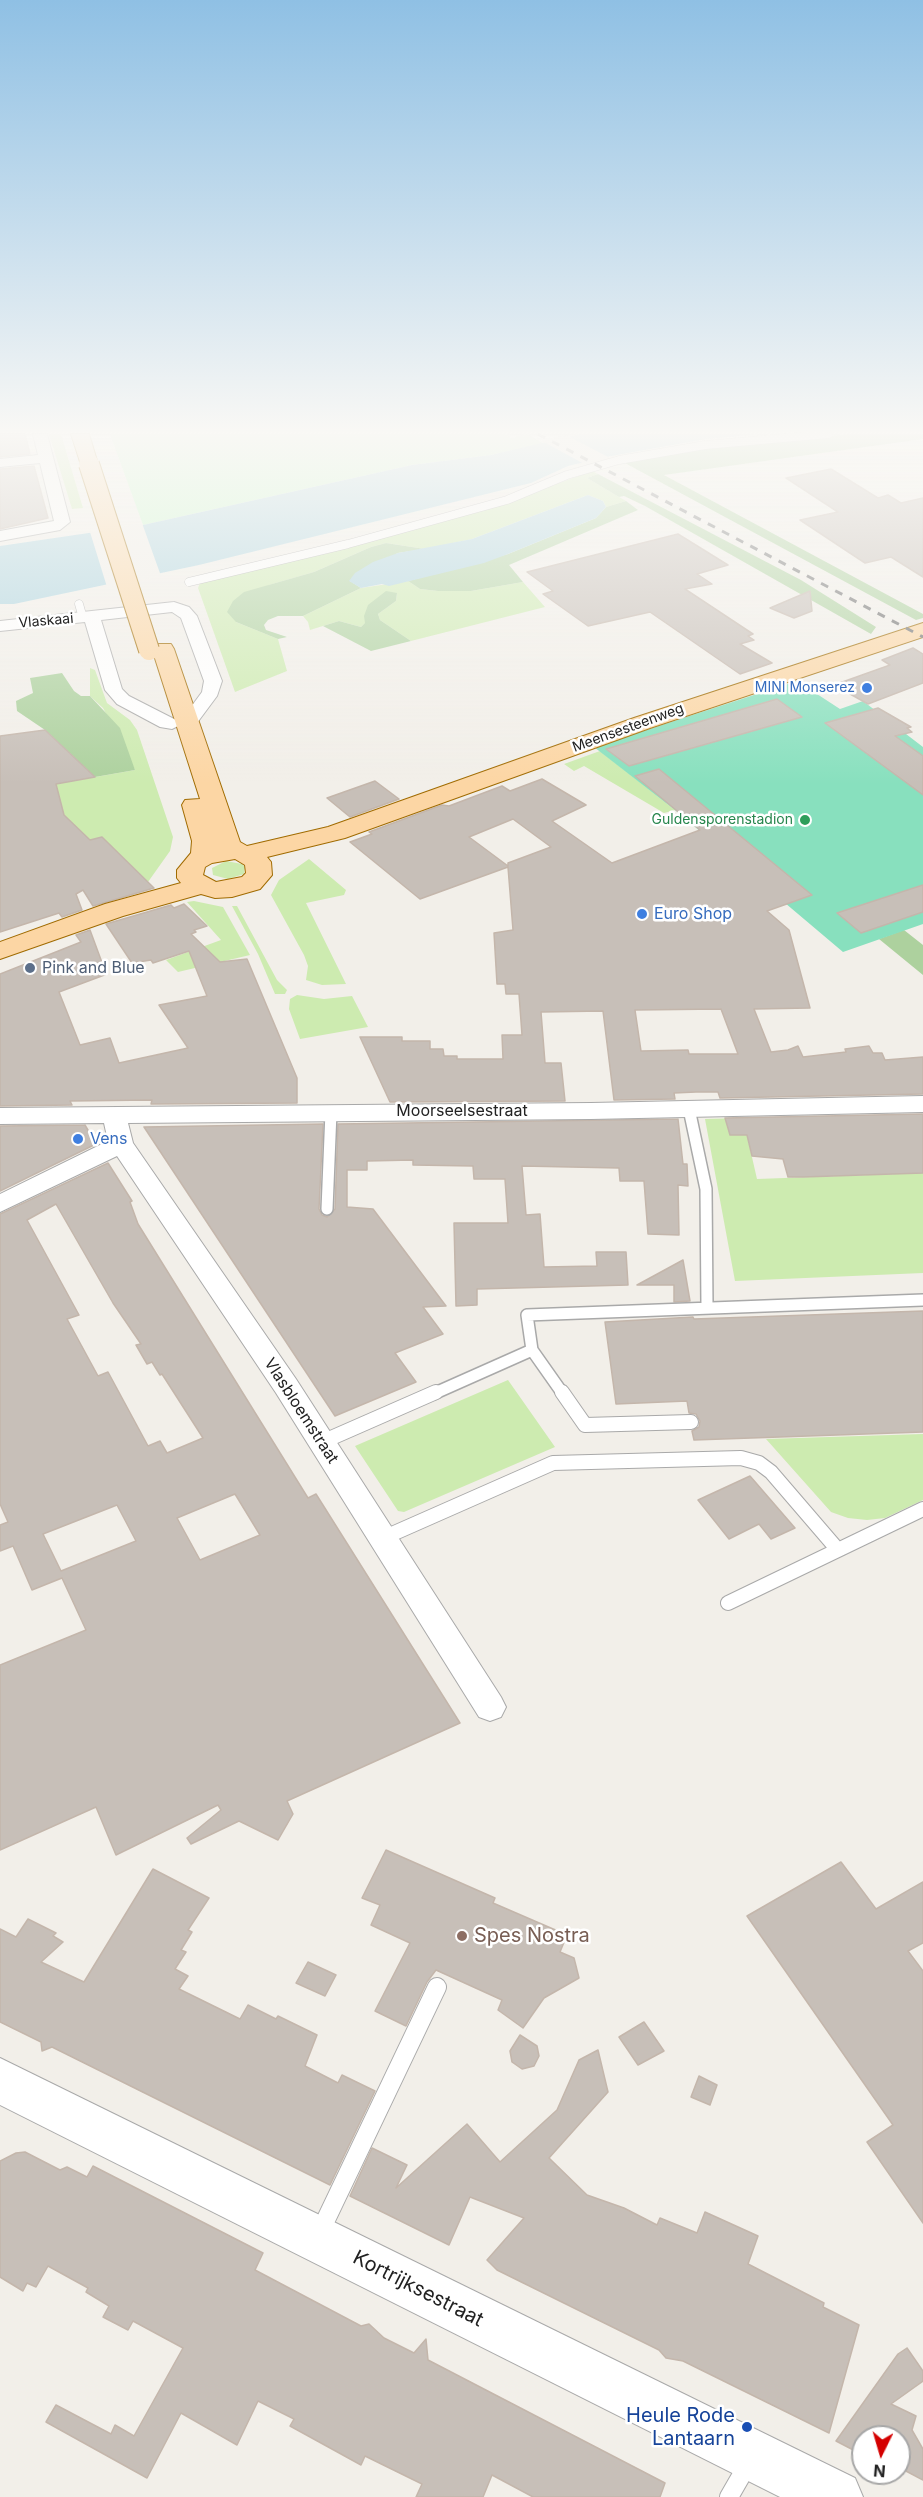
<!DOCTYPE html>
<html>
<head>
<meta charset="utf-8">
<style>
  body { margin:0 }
  #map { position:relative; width:923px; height:2497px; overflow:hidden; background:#f2efe9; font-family:Inter,sans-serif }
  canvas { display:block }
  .north { position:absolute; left:851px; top:2425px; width:60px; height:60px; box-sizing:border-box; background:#fff; border:2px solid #a7a7a7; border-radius:50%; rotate:185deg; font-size:16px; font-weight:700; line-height:24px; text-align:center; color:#222 }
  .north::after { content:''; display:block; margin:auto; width:21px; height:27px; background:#d40000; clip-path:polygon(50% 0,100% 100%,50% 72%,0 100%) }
</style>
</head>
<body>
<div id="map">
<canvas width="923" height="2497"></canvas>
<div class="north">N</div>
</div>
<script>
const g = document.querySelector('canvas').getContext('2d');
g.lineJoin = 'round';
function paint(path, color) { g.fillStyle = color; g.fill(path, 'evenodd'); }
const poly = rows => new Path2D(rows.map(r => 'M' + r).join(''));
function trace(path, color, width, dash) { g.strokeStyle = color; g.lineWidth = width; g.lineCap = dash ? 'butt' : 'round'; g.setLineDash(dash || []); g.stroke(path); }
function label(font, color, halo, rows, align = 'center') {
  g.font = font + ' Inter,sans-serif'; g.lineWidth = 5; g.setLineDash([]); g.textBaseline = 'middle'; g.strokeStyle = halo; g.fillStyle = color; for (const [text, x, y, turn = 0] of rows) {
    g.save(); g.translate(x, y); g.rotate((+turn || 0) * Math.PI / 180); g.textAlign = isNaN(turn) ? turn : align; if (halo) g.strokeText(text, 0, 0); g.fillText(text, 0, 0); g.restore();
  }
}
paint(poly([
  [49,434,61,434,83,508,72,509],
  [592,471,598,474,587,478,626,501,606,507,603,501,588,495,472,539,425,549,386,543,371,547,314,572,269,585,236,622,278,639,287,671,235,692,198,588,200,583,537,491],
  [408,581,420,589,438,591,471,591,523,582,545,607,411,641,380,620,378,614,396,601,397,593,361,627,339,621,310,630,308,622,303,616,361,588],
  [90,668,95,670,107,703,130,720,137,730,173,837,170,851,148,882,102,837,54,852,78,829,64,815,56,784,135,770,103,708,90,696],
  [600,751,675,810,664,813,584,766,574,771,564,764],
  [309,859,346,890,344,895,306,903,346,984,322,985,306,980,308,966,304,955,271,895,279,880],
  [226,861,242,864,245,867,244,874,228,879,213,875,212,868],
  [194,901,223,907,250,955,178,972,166,960,221,940,187,902],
  [232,906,237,906,277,980,287,990,285,994,275,994,258,954],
  [297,995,324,999,352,996,368,1027,300,1039,289,1009,290,999],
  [743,1118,757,1179,923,1173,923,1273,735,1281,705,1119],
  [508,1380,555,1447,404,1512,398,1511,355,1446],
  [923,1434,923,1500,885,1518,867,1520,848,1518,831,1512,766,1439]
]), '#cdebb0');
paint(poly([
  [849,434,923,434,923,439,664,475,923,614,923,618,916,620,623,462,705,448],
  [598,474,801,580,876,627,871,634,645,506,624,496,619,497,587,478],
  [626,501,638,510,509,565,523,582,471,591,438,591,420,589,408,581,508,554,596,518,606,507],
  [386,543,425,549,398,553,350,581,361,588,303,616,278,616,268,620,264,625,266,630,287,637,278,639,236,622,227,612,233,601,244,592,314,572,371,547],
  [386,591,397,593,396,601,378,614,380,620,411,641,371,651,323,626,339,621,361,627,365,623,364,616,368,605],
  [62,673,74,691,81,696,90,696,120,728,135,770,95,777,45,730,17,711,16,701,33,693,30,678],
  [904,930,923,945,923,975,879,939]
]), '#add19e');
paint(poly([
  [110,434,505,434,512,438,527,434,544,444,491,455,412,465,143,525]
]), '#c8facc');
paint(poly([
  [797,681,840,709,863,701,923,747,923,924,843,952,675,810,594,747]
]), '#88e0be');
paint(poly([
  [580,434,758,434,706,439,606,457,568,466,531,483,199,565,14,604,0,604,0,546,143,525,412,465,491,455],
  [588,495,603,501,606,507,596,518,508,554,484,563,389,586,382,584,361,588,349,581,355,573,373,562,398,553,472,539]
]), '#aad3df');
paint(poly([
  [566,435,612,459,588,466,542,441],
  [142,523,161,576,107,587,90,532]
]), '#f2efe9');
const building = poly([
  [0,434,25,434,30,454,0,457,0,434],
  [34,466,48,518,0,529,0,469,34,466],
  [831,469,878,498,888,495,901,503,923,498,923,577,891,557,865,563,800,520,838,512,786,478,831,469],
  [678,534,728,565,697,574,712,584,685,589,753,634,748,636,754,640,740,644,772,663,740,674,650,612,588,626,543,594,553,591,527,572,678,534],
  [810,591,812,611,794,618,770,608,810,591],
  [913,648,923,654,923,683,868,704,834,685,890,665,882,660,913,648],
  [777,699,802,717,629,766,606,749,777,699],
  [878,708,911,727,907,728,912,732,895,736,923,756,923,795,825,723,878,708],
  [45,730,95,777,56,784,64,815,90,840,102,837,154,888,93,906,83,890,76,894,82,910,62,917,59,913,0,932,0,736,45,730],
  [659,769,812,895,767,911,789,930,810,1008,754,1009,771,1052,788,1050,798,1046,803,1057,846,1052,845,1049,869,1046,873,1053,882,1053,885,1060,923,1057,923,1094,720,1098,718,1092,696,1092,674,1093,675,1099,614,1100,603,1011,541,1012,545,1063,561,1063,565,1101,390,1102,360,1037,402,1037,402,1041,430,1041,430,1049,443,1049,444,1056,457,1056,457,1059,503,1059,502,1035,522,1035,519,994,506,994,505,984,497,984,494,933,513,930,508,867,420,899,350,842,372,834,369,832,442,805,449,806,502,786,510,791,542,779,586,805,552,821,612,863,700,830,635,776,659,769],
  [513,819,551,847,508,863,508,866,469,837,513,819],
  [721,1009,738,1054,689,1054,688,1050,641,1051,635,1010,721,1009],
  [375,781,399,799,350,817,327,798,375,781],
  [923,885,923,912,861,933,837,913,923,885],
  [184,904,207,926,194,930,196,932,191,934,220,962,247,959,297,1078,297,1103,151,1104,152,1100,70,1101,72,1105,0,1106,0,974,81,942,76,935,90,930,104,968,102,968,107,974,59,992,80,1045,110,1038,119,1063,188,1048,159,1005,207,996,189,951,153,963,151,960,132,963,106,924,171,905,174,908,184,904],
  [923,1114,923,1173,803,1177,788,1177,783,1159,752,1156,747,1135,730,1135,725,1118,923,1114],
  [678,1119,683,1164,687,1164,688,1186,678,1185,679,1235,648,1234,644,1181,620,1181,619,1168,522,1166,526,1215,540,1214,544,1267,597,1266,596,1252,626,1252,628,1285,477,1289,477,1305,456,1306,454,1223,508,1223,505,1179,474,1179,473,1166,413,1165,413,1160,367,1161,367,1170,347,1170,347,1207,373,1209,446,1306,423,1307,443,1334,395,1353,416,1382,335,1416,144,1127,323,1124,319,1209,322,1215,327,1217,335,1209,338,1124,678,1119],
  [85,1125,96,1144,0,1191,0,1126,85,1125],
  [108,1163,132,1201,130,1202,138,1224,308,1498,316,1494,460,1723,287,1801,293,1814,278,1840,239,1821,191,1844,187,1838,221,1810,218,1805,116,1855,96,1807,0,1850,0,1665,86,1630,62,1578,32,1590,13,1546,0,1551,0,1525,8,1522,0,1504,0,1214,108,1163],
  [56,1204,113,1303,141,1344,136,1345,147,1364,152,1362,160,1375,162,1374,203,1438,167,1453,160,1441,148,1446,108,1372,98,1376,67,1319,79,1315,27,1220,56,1204],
  [235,1494,260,1535,200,1560,177,1518,235,1494],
  [117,1505,136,1541,61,1571,43,1534,117,1505],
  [683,1260,690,1301,674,1302,674,1285,637,1285,683,1260],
  [923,1311,923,1432,694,1440,692,1431,699,1427,700,1421,696,1414,689,1413,687,1401,616,1404,605,1322,693,1317,694,1319,923,1311],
  [750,1476,795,1528,771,1539,759,1524,729,1539,698,1500,750,1476],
  [386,1850,495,1898,493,1903,567,1935,560,1952,574,1958,579,1978,544,1998,523,2028,498,2010,502,2000,436,1970,427,1982,406,2026,375,2011,410,1943,371,1925,380,1905,362,1898,386,1850],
  [841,1862,876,1909,923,1882,923,1943,908,1951,923,1971,923,2223,867,2142,893,2125,747,1916,841,1862],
  [153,1869,209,1898,188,1930,192,1932,181,1950,186,1952,175,1969,188,1976,179,1989,240,2019,248,2005,276,2019,278,2016,317,2035,305,2066,338,2083,342,2075,375,2091,330,2185,52,2047,42,2051,41,2042,0,2022,0,1929,16,1937,28,1919,56,1933,53,1936,63,1942,41,1962,84,1982,153,1869],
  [308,1962,336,1975,325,1996,296,1983,308,1962],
  [644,2022,664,2051,638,2065,619,2037,644,2022],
  [520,2035,537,2046,539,2056,534,2066,522,2069,512,2062,510,2051,520,2035],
  [598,2050,608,2092,549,2158,587,2195,624,2208,657,2225,660,2218,697,2233,705,2212,758,2236,748,2264,824,2303,823,2307,859,2325,829,2433,683,2361,666,2358,659,2350,497,2270,487,2260,524,2218,470,2197,449,2245,350,2196,372,2148,407,2165,396,2188,467,2124,500,2162,557,2110,579,2060,598,2050],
  [699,2076,717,2085,710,2105,691,2097,699,2076],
  [25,2152,60,2170,67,2167,87,2177,93,2166,263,2253,255,2270,361,2326,369,2324,384,2338,414,2353,426,2339,428,2360,665,2483,660,2497,533,2497,492,2475,483,2497,416,2497,422,2484,365,2456,361,2465,290,2426,294,2419,258,2401,237,2445,181,2413,147,2478,46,2422,56,2405,111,2434,115,2425,134,2436,183,2348,133,2321,128,2330,103,2317,109,2306,86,2292,88,2288,48,2266,36,2287,27,2283,23,2291,0,2277,0,2161,16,2153,25,2152],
  [907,2348,923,2371,923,2381,891,2404,916,2416,912,2430,923,2449,923,2480,904,2470,903,2474,899,2472,899,2437,863,2437,863,2455,836,2441,898,2354,907,2348]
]);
paint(building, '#c7bfb8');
trace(building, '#c4b6ab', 1.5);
const serviceFar3 = poly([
  [189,582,348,544,507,500,567,475,619,460,705,445,828,434],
  [79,604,83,618]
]);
const serviceFar2 = poly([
  [689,1109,706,1189,707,1307],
  [327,1209,331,1112],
  [433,1394,532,1350],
  [563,1394,532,1350,527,1315,923,1300]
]);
const serviceFar1 = poly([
  [562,1392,585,1425,691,1422],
  [322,1442,436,1392],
  [383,1538,553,1463,741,1458,759,1463,771,1472,838,1550],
  [728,1603,923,1509]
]);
const service = poly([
  [320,2232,437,1987],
  [729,2497,748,2464]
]);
const minor = poly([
  [33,434,47,434,70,522,60,530,0,541,0,531,54,521,40,463,0,467,0,459,38,455,33,434],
  [174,602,189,607,197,616,222,681,217,696,194,727,188,728,180,725,172,729,160,727,117,704,105,690,85,622,0,631,0,621,174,602],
  [172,612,181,618,204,681,202,692,180,722,129,696,122,689,101,620,172,612],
  [923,1096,923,1112,591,1119,128,1123,133,1143,296,1379,501,1697,506,1707,501,1717,490,1721,479,1717,276,1393,117,1156,0,1212,0,1194,108,1141,104,1123,0,1124,0,1108,591,1103,923,1096]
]);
const tertiary = poly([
  [0,2058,855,2478,863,2497,780,2497,0,2105,0,2058]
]);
const primary = poly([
  [71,434,89,434,98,464,96,468,82,468,71,434],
  [923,623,923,637,650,728,345,838,267,857,271,862,272,875,260,889,232,897,215,898,201,894,123,916,0,959,0,942,105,904,181,883,177,878,177,870,191,853,192,841,182,805,185,800,200,799,152,649,155,644,171,644,174,649,240,842,247,846,328,827,634,718,923,623],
  [235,859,245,865,246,873,242,877,216,882,203,875,205,867,212,863,235,859]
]);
trace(serviceFar3, '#a9a9a9', 9);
trace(serviceFar2, '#a9a9a9', 14);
trace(serviceFar1, '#a9a9a9', 16);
trace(service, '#a9a9a9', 20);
trace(minor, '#a9a9a9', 2);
trace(tertiary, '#a9a9a9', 2);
trace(primary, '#a06b00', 2);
trace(serviceFar3, '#fff', 8);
trace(serviceFar2, '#fff', 11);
trace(serviceFar1, '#fff', 14);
trace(service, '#fff', 18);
paint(minor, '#fff');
paint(tertiary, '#fff');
paint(primary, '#fcd6a4');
trace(poly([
  [538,434,923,637]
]), '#707070', 3, [8, 8]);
const primaryBridge = poly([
  [89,464,149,650]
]);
trace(primaryBridge, '#a06b00', 22, []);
trace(primaryBridge, '#fcd6a4', 20);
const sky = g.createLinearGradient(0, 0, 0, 784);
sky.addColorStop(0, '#8fc0e4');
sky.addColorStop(0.55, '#f9f8f5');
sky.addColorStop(1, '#f9f8f500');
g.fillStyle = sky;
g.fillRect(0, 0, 923, 784);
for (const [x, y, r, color] of [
  [867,688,6,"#3f7fe0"],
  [805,820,6,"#2e9e5b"],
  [642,914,6,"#3f7fe0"],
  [30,968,6,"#5c6f8a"],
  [78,1139,6,"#3f7fe0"],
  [462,1936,6,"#8d6e63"],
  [747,2427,6,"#1a4fb4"]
]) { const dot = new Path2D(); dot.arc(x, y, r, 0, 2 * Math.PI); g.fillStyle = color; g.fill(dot); trace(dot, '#fff', 2); }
label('14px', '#222', '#fff', [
  ["Vlaskaai",46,621,-5],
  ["Meensesteenweg",628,728,-20]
]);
label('14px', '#366cbe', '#fff', [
  ["MINI Monserez",855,688]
], 'right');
label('14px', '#27864d', '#fff', [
  ["Guldensporenstadion",793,820]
], 'right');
label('16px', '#366cbe', '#fff', [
  ["Euro Shop",654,914],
  ["Vens",90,1139]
], 'left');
label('16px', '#4e5e75', '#fff', [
  ["Pink and Blue",42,968]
], 'left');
label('16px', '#222', '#fff', [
  ["Moorseelsestraat",462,1111],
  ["Vlasbloemstraat",301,1411,57]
]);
label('20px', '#785e54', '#fff', [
  ["Spes Nostra",474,1936]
], 'left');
label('20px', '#222', '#fff', [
  ["Kortrijksestraat",418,2289,27]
]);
label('20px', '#164399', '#fff', [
  ["Heule Rode",735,2416],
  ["Lantaarn",735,2439]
], 'right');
</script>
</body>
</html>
